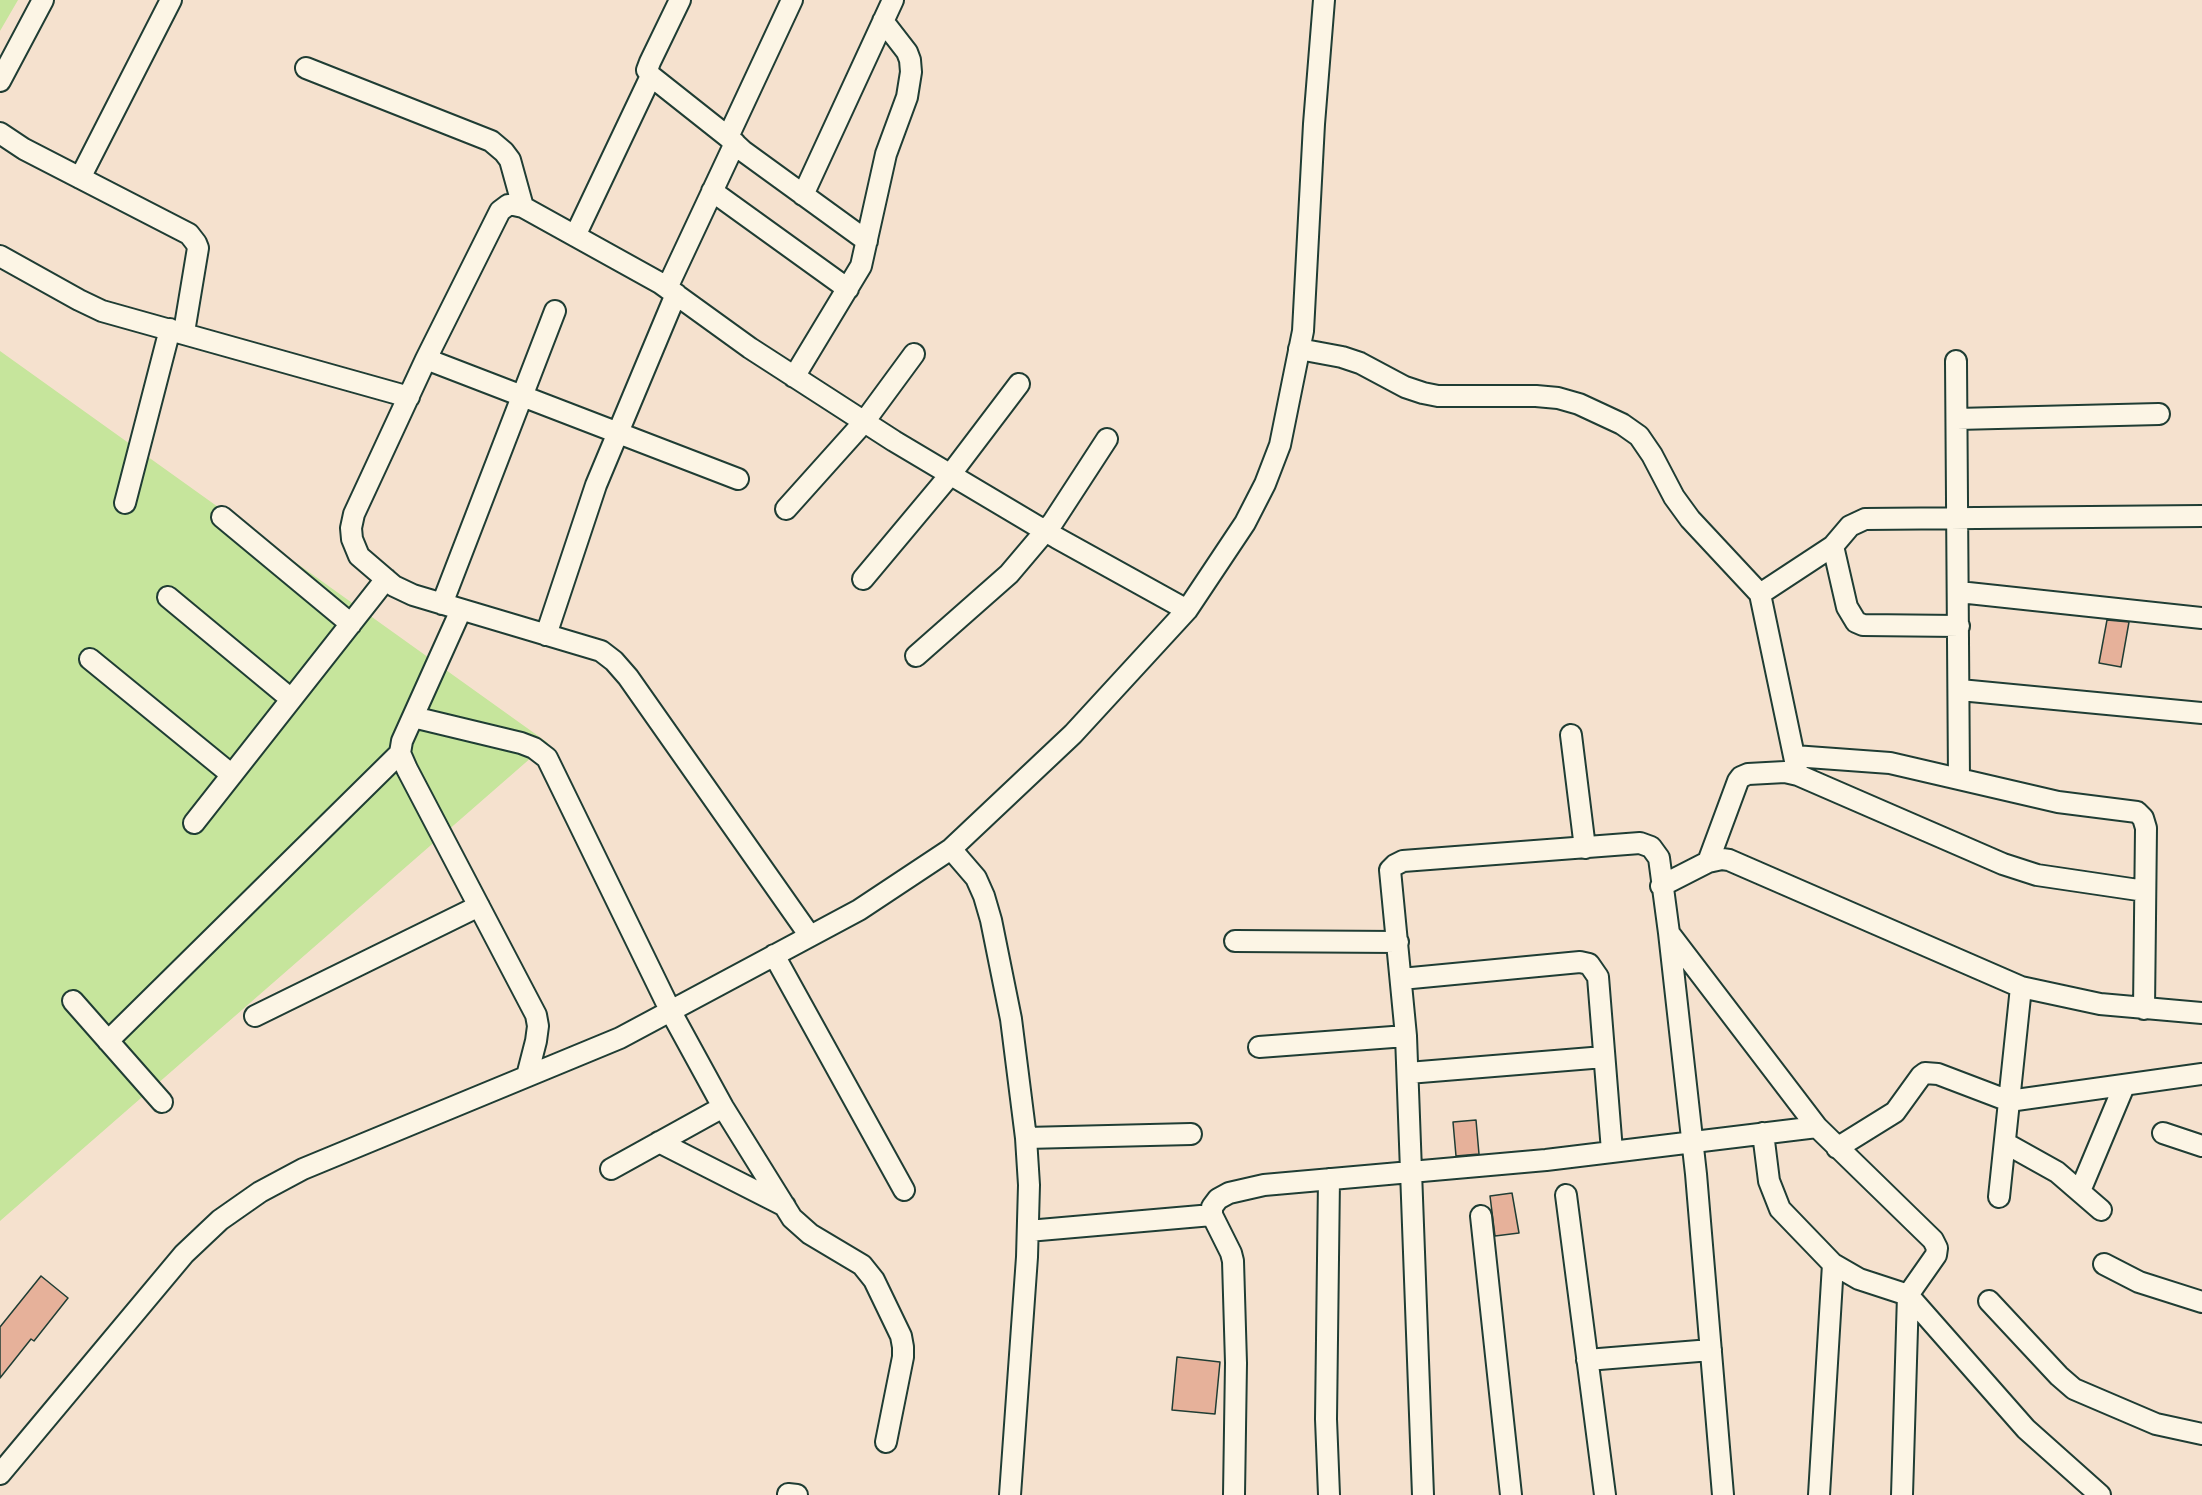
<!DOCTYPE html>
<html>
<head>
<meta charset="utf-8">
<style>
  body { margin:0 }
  canvas { display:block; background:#f5e1ce }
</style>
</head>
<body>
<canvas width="2202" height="1495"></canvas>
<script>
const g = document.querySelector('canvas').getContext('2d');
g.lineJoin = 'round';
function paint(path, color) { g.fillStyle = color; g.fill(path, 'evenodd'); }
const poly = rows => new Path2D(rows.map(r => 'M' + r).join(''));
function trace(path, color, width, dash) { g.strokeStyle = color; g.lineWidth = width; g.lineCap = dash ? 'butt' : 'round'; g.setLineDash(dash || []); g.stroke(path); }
paint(poly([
  [0,0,18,0,0,31],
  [0,351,548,743,0,1221]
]), '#c6e59c');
const building = poly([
  [2107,620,2129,622,2121,667,2099,663,2107,620],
  [1476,1120,1479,1154,1456,1156,1453,1122,1476,1120],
  [1512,1193,1519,1233,1495,1236,1490,1196,1512,1193],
  [41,1276,68,1298,34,1341,31,1339,0,1378,0,1327,41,1276],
  [1177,1357,1220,1362,1215,1414,1172,1410,1177,1357]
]);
paint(building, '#e6b19a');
trace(building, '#1f3d34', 1.5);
const minor = poly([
  [680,0,650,62,647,70,651,76,728,137,743,151,867,241],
  [306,68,491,141,504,152,510,160,523,207],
  [0,81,43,0],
  [0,133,24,149,189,234,196,243,198,248,184,332],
  [728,137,792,0],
  [80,178,171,0],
  [712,191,848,289],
  [803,195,893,0],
  [575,236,651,76],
  [0,256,79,300,102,311,409,397],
  [667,288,735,143],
  [1299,349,1342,357,1360,363,1405,387,1423,393,1438,396,1536,396,1558,398,1579,404,1622,424,1639,436,1652,455,1674,497,1690,519,1760,594,1798,775],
  [426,359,738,479],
  [1956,361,1959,778],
  [794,377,861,266,886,154,907,97,911,72,910,60,907,52,883,21],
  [1957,419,2159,414],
  [125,503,170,329],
  [786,509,864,422,914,354],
  [222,517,351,624],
  [1833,546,1847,607,1856,622,1863,625,1959,626],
  [863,579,950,475,1019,384],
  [1959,592,2202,618],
  [1760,594,1833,546,1850,526,1865,519,2202,516],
  [168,597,291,699],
  [442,604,555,311],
  [461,610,402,741,400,753,407,769,536,1015,538,1026,536,1041,527,1076],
  [546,635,596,485,676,294],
  [916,656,1009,574,1053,522,1107,439],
  [90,659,232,775],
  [1960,690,2202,713],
  [413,717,521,743,534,748,547,758,671,1012,723,1107,792,1218,810,1234,862,1265,874,1280,901,1336,903,1347,903,1357,886,1442],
  [1571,735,1585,848],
  [1794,756,1890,763,2058,802,2137,812,2143,818,2146,828,2144,1009],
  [194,823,386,579],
  [951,849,976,878,984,896,991,920,1011,1019,1026,1138,1029,1185,1027,1257,1010,1495],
  [1708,862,1738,781,1741,777,1748,774,1785,772,1798,775,2003,864,2037,875,2145,891],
  [1661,886,1708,862,1722,859,1729,860,2021,987,2100,1004,2202,1013],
  [1669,933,1817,1127,1933,1240,1937,1248,1936,1255,1908,1295,2026,1429,2100,1495],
  [810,936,628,677,614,661,601,651,413,595,394,586,359,556,352,539,351,528,354,514,426,359,500,211,508,205,514,205,523,207,660,283,750,348,894,441,1057,538,1187,610],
  [1235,941,1398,942],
  [774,955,904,1190],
  [1401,979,1580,962,1589,964,1598,977,1612,1151],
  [73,1001,162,1102],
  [255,1016,479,906],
  [108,1041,400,753],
  [1259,1047,1406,1036],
  [1408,1073,1604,1057],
  [1763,1133,1769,1181,1780,1209,1833,1264,1859,1279,1908,1295,1902,1495],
  [2163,1133,2202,1146],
  [1026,1138,1191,1134],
  [659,1142,785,1206],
  [2005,1143,2057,1172,2101,1210],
  [1837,1148,1895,1112,1921,1076,1925,1073,1938,1074,2009,1101,2202,1074],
  [611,1169,723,1107],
  [2080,1191,2124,1086],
  [1566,1195,1605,1495],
  [1999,1197,2021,987],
  [1481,1216,1511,1495],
  [1028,1231,1212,1215],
  [2104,1264,2139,1282,2202,1302],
  [1989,1301,2059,1376,2074,1389,2156,1424,2202,1434],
  [1587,1360,1711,1350],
  [0,1474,184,1254,220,1220,260,1192,303,1169,620,1038,859,910,951,849,1073,734,1187,610,1245,523,1265,484,1280,445,1303,331,1314,124,1324,0],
  [788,1494,797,1495],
  [1234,1495,1236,1363,1233,1261,1231,1253,1212,1215,1212,1207,1218,1199,1229,1193,1264,1185,1546,1160,1817,1127],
  [1329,1495,1326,1419,1329,1179],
  [1423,1495,1406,1036,1390,870,1395,865,1403,861,1640,843,1651,847,1659,858,1669,933,1696,1174,1723,1495],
  [1819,1495,1833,1264]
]);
trace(minor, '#1f3d34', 24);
trace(minor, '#fcf5e5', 20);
</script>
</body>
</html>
